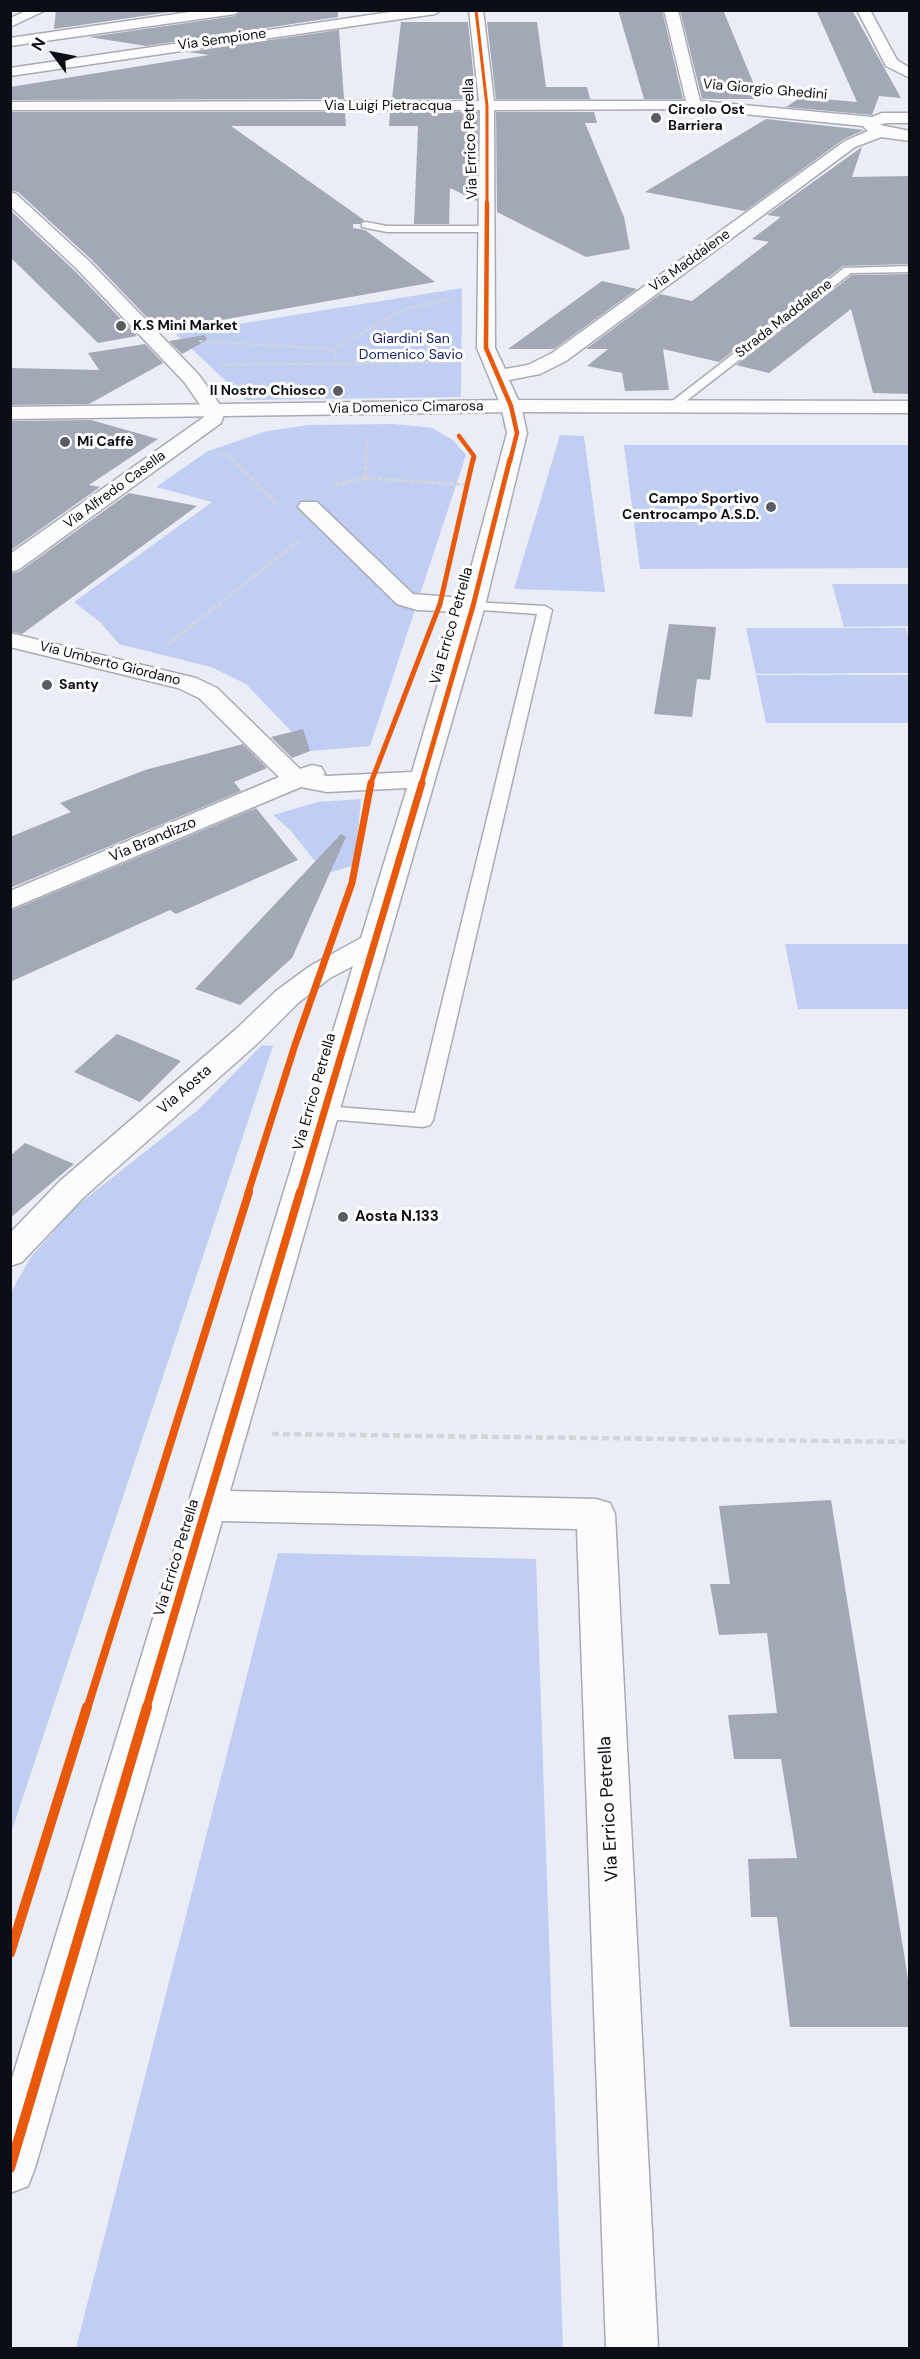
<!DOCTYPE html>
<html>
<head>
<meta charset="utf-8">
<style>
  body { margin:0 }
  #map { position:relative; width:920px; height:2359px; overflow:hidden; background:#eaedf6; font-family:"DM Sans",sans-serif }
  canvas { display:block }
  .frame { position:absolute; inset:0; border:12px solid #0b0e15; pointer-events:none }
  .north { position:absolute; left:24px; top:24px; width:60px; height:60px; -webkit-text-stroke:4px #fff; paint-order:stroke; rotate:302deg; font-size:16px; font-weight:700; line-height:24px; text-align:center; color:#0b0e15 }
  .north::after { content:''; display:block; margin:auto; width:21px; height:27px; background:#0b0e15; clip-path:polygon(50% 0,100% 100%,50% 72%,0 100%) }
</style>
</head>
<body>
<div id="map">
<canvas width="920" height="2359"></canvas>
<div class="frame"></div>
<div class="north">N</div>
</div>
<script>
const g = document.querySelector('canvas').getContext('2d');
g.lineJoin = 'round';
function paint(path, color) { g.fillStyle = color; g.fill(path, 'evenodd'); }
const poly = rows => new Path2D(rows.map(r => 'M' + r).join(''));
function trace(path, color, width, dash) { g.strokeStyle = color; g.lineWidth = width; g.lineCap = dash ? 'butt' : 'round'; g.setLineDash(dash || []); g.stroke(path); }
function label(font, color, halo, rows, align = 'center') {
  g.font = font + ' "DM Sans",sans-serif'; g.lineWidth = 6; g.setLineDash([]); g.textBaseline = 'middle'; g.strokeStyle = halo; g.fillStyle = color; for (const [text, x, y, turn = 0] of rows) {
    g.save(); g.translate(x, y); g.rotate((+turn || 0) * Math.PI / 180); g.textAlign = isNaN(turn) ? turn : align; if (halo) g.strokeText(text, 0, 0); g.fillText(text, 0, 0); g.restore();
  }
}
paint(poly([
  [462,288,461,397,246,400,176,334],
  [394,424,432,428,453,440,466,455,370,746,310,751,246,684,211,667,119,644,100,622,74,602,212,502,156,487,208,451,267,431,309,425],
  [560,435,584,436,605,592,514,589],
  [624,445,909,445,909,568,640,569],
  [832,584,909,584,909,626,844,627],
  [746,628,906,628,909,640,909,673,756,674],
  [756,675,909,675,909,723,766,723],
  [361,799,355,865,325,874,291,831,273,815,318,802],
  [785,944,909,944,909,1009,798,1009],
  [262,1045,273,1046,11,1833,11,1292,31,1257,75,1207,198,1110],
  [278,1553,536,1559,563,2348,76,2348]
]), '#c1cef4');
paint(poly([
  [56,10,184,10,54,29],
  [243,10,338,10,338,17,146,46,89,37,235,16],
  [618,10,662,10,683,99,644,99],
  [680,10,723,10,760,99,702,99],
  [816,10,852,10,901,98,879,96,872,115,786,107,801,97,857,102],
  [401,22,468,22,476,99,392,99],
  [487,22,537,22,546,87,587,87,590,99,496,99],
  [339,30,344,99,10,100,10,87,209,55,188,52],
  [10,112,345,112,346,126,231,126,364,220,360,224,353,224,353,228,365,230,435,282,160,331,92,260,18,192,10,190],
  [390,112,478,112,477,201,450,188,449,224,414,224,418,126,389,126],
  [496,112,594,112,597,123,585,123,624,217,630,249,586,257,497,212],
  [766,119,864,130,844,139,745,211,645,192],
  [862,147,852,177,909,176,909,264,843,266,719,362,663,349,669,390,625,391,622,373,587,366,608,349,586,349,660,294,692,301,769,242,752,239,781,217,767,215],
  [10,210,76,272,137,336,98,343,10,257],
  [909,274,909,394,873,393,851,309,769,373,736,365,852,275],
  [602,281,637,289,554,349,508,349],
  [205,335,207,340,182,354,169,341],
  [145,344,163,363,89,404,10,405,10,368,99,370,88,353],
  [91,420,158,439,89,485,100,487,10,551,10,421],
  [129,493,197,506,22,634,10,631,10,574,19,572],
  [669,624,716,627,710,680,697,679,692,717,654,714],
  [303,729,310,751,292,758,271,737],
  [243,744,267,768,234,782,241,791,10,888,10,837,71,812,60,803,145,770],
  [256,808,298,860,176,914,170,910,10,982,10,911],
  [341,834,346,837,292,958,240,1005,195,989],
  [117,1034,181,1061,140,1102,74,1072],
  [25,1143,74,1164,10,1218,10,1156],
  [831,1500,909,1985,909,2027,790,2027,777,1917,751,1917,748,1859,797,1858,781,1759,734,1759,728,1715,777,1713,767,1633,719,1635,710,1584,730,1584,719,1506]
]), '#a3a8b7');
const lane = poly([
  [366,222,387,226,487,226,492,229,487,232,387,232,362,227,362,223,366,222],
  [910,266,910,272,851,273,676,409,672,410,666,406,844,268,910,266],
  [473,602,545,606,552,610,433,1120,430,1125,423,1127,316,1118,313,1113,316,1108,323,1106,415,1113,537,614,468,609,466,606,468,603,473,602]
]);
const street = poly([
  [469,10,483,10,494,101,686,101,664,10,678,10,700,101,872,117,882,113,910,113,910,123,885,123,880,125,910,131,910,141,881,137,855,147,566,361,540,374,509,380,521,406,527,433,485,606,230,1491,596,1499,610,1503,615,1514,658,2348,606,2348,577,1529,222,1521,35,2168,28,2186,10,2193,10,2085,353,966,330,978,298,1003,257,1044,84,1197,22,1262,10,1266,10,1233,60,1181,235,1030,276,991,310,966,361,938,407,788,327,792,301,787,10,909,10,891,279,777,199,698,178,688,10,647,10,633,196,678,217,688,300,769,312,765,321,767,325,773,323,775,327,776,412,772,459,612,417,610,397,604,298,507,301,502,317,502,413,594,463,598,507,433,501,406,477,348,480,110,10,110,10,102,479,101,469,10],
  [694,109,863,126,868,131,845,141,552,353,528,365,505,369,495,348,494,110,694,109],
  [857,10,870,10,897,60,910,68,910,78,886,66,857,10],
  [10,192,16,194,90,262,199,375,225,412,221,423,18,570,10,572,10,554,204,417,205,412,185,383,78,270,10,206,10,192]
]);
const secondary = poly([
  [28,10,46,10,10,27,10,18,28,10],
  [203,10,241,10,235,14,10,46,10,38,203,10],
  [404,10,441,10,435,14,10,76,10,68,404,10],
  [511,400,910,401,910,413,511,412,10,419,10,407,511,400]
]);
trace(lane, '#a8abb2', 3);
trace(street, '#a8abb2', 3);
trace(secondary, '#a8abb2', 3);
trace(poly([
  [199,341,333,349,407,308,453,299],
  [333,349,337,364],
  [222,365,458,362],
  [219,454,229,456,234,461],
  [366,461,367,438]
]), '#d4d5d8', 2, [4, 1.5]);
trace(poly([
  [232,459,276,503],
  [365,478,469,485],
  [335,485,365,478,366,459],
  [167,645,300,540]
]), '#d4d5d8', 3, [4.5, 2]);
trace(poly([
  [272,1434,910,1442]
]), '#d4d5d8', 4.5, [7, 4]);
paint(lane, '#fcfcfe');
paint(street, '#fcfcfe');
paint(secondary, '#fcfcfe');
trace(poly([
  [476,10,487,106,487,204]
]), '#e8590c', 3);
trace(poly([
  [487,203,486,348,511,406,517,433,510,461],
  [459,436,474,456,473,461]
]), '#e8590c', 4.5);
trace(poly([
  [370,785,440,604,473,459],
  [421,785,473,606,510,459]
]), '#e8590c', 5);
trace(poly([
  [248,1193,295,1045,352,883,371,783],
  [300,1193,422,783]
]), '#e8590c', 7);
trace(poly([
  [87,1709,249,1192],
  [146,1709,300,1192]
]), '#e8590c', 8);
trace(poly([
  [10,1953,87,1707],
  [10,2168,147,1707]
]), '#e8590c', 10);
for (const [x, y, r, color] of [
  [656,118,6,"#595c64"],
  [121,326,6,"#595c64"],
  [338,391,6,"#595c64"],
  [65,442,6,"#595c64"],
  [771,507,6,"#595c64"],
  [47,685,6,"#595c64"],
  [343,1217,6,"#595c64"]
]) { const dot = new Path2D(); dot.arc(x, y, r, 0, 2 * Math.PI); g.fillStyle = color; g.fill(dot); trace(dot, '#fff', 2); }
label('14px', '#0b0e15', '#fff', [
  ["Via Sempione",222,40,-8],
  ["Via Giorgio Ghedini",765,90,5],
  ["Via Luigi Pietracqua",388,106],
  ["Via Maddalene",690,261,-36],
  ["Strada Maddalene",784,319,-38],
  ["Via Domenico Cimarosa",406,408,-1],
  ["Via Alfredo Casella",115,490,-36],
  ["Via Umberto Giordano",110,664,14]
]);
label('bold 14px', '#0b0e15', '#fff', [
  ["Circolo Ost",668,110],
  ["Barriera",668,126],
  ["K.S Mini Market",133,326],
  ["Il Nostro Chiosco",326,391,"right"],
  ["Mi Caffè",77,442],
  ["Campo Sportivo",759,499,"right"],
  ["Centrocampo A.S.D.",759,515,"right"],
  ["Santy",59,685]
], 'left');
label('14px', '#16226c', '#fff', [
  ["Giardini San",411,339],
  ["Domenico Savio",411,355]
]);
label('15px', '#0b0e15', '#fff', [
  ["Via Errico Petrella",471,139,-92],
  ["Via Errico Petrella",452,626,-74],
  ["Via Brandizzo",153,840,-23],
  ["Via Aosta",185,1090,-41],
  ["Via Errico Petrella",315,1092,-74],
  ["Via Errico Petrella",177,1558,-73]
]);
label('bold 15px', '#0b0e15', '#fff', [
  ["Aosta N.133",355,1217]
], 'left');
label('18px', '#0b0e15', '#fff', [
  ["Via Errico Petrella",609,1809,-93]
]);
</script>
</body>
</html>
